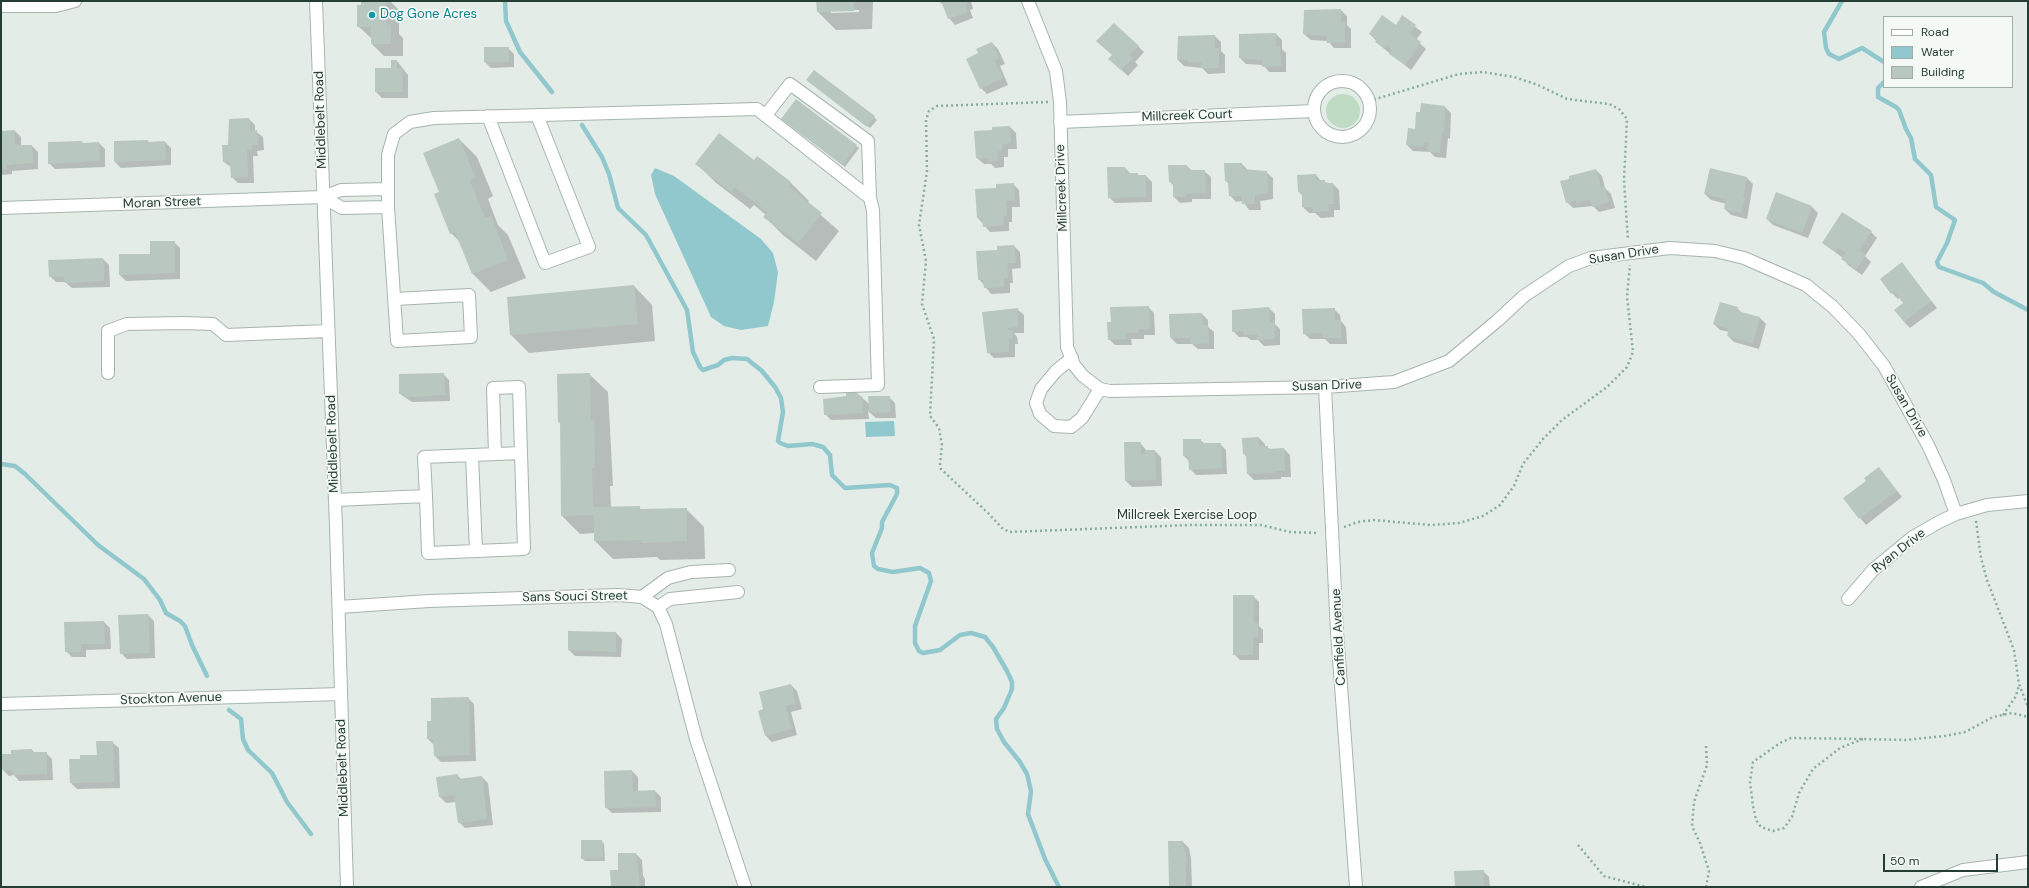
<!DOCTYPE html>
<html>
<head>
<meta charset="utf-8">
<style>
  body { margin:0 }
  #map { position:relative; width:2029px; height:888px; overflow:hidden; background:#e4ece8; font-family:"DM Sans",sans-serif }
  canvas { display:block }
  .frame { position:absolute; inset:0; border:2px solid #253d34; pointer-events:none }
  .legend { position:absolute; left:1883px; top:16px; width:130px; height:72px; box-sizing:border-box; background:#f4f9f6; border:1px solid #a1aea8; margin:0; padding:5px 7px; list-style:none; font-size:12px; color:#253d34 }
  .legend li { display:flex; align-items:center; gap:8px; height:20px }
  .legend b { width:20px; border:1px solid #a1aea8 }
  .scale { position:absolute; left:1883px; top:854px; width:115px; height:18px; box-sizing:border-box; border:2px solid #253d34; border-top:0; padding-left:5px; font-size:12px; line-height:14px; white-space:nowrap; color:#253d34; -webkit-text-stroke:3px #f4f9f6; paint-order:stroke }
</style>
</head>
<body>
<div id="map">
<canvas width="2029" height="888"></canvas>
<div class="frame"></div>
<ul class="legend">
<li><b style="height:5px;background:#fff"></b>Road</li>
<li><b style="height:11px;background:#91c8cd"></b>Water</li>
<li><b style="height:11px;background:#b9c7c1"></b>Building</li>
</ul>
<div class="scale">50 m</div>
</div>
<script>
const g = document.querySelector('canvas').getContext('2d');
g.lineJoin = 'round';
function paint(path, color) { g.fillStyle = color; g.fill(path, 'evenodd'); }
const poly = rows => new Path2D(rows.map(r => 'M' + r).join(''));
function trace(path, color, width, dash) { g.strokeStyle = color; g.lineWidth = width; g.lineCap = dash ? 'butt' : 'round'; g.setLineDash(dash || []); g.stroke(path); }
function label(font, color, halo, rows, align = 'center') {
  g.font = font + ' "DM Sans",sans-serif'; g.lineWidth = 3.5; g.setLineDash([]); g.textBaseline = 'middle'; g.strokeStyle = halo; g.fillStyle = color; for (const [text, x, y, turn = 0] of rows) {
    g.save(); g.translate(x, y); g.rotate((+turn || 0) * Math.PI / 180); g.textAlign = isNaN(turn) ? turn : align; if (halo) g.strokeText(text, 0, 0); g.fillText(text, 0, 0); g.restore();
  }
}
paint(poly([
  '1326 111a17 17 0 1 1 34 0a17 17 0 1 1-34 0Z'
]), '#bfdbc4');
paint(poly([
  [655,168,674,176,761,239,773,253,778,272,774,302,768,326,741,330,724,326,711,317,655,194,651,175],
  [894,421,895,436,866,437,865,422]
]), '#91c8cd');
paint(poly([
  [362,1,390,1,399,10,399,34,403,38,403,56,384,56,372,44,372,39,358,26],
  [817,1,873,1,872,29,836,30,818,12],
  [859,10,859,12,831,13,831,11],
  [939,1,971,1,973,9,970,10,973,18,955,25,949,18,944,6],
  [1341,10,1347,16,1347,25,1351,29,1351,48,1334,48,1328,41,1311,40,1304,34],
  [1402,17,1422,32,1416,40,1426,49,1411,70,1383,48,1370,34,1396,26],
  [1276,34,1282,40,1282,49,1286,53,1286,72,1269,72,1263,65,1246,64,1240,58],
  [1215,36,1221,42,1221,51,1225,55,1225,73,1208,74,1202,68,1184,66,1178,60],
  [992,43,998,49,1005,64,1000,66,1008,85,987,94,981,88,980,54],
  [1138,46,1144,52,1135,62,1138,65,1128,76,1116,65,1113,56],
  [508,48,514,54,514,67,491,68,485,62],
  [397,61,408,75,408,98,382,98,376,92],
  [811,83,874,117,877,120,870,128],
  [1445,107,1451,113,1450,139,1448,138,1446,158,1435,157,1430,152,1413,151,1407,145,1416,130],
  [249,119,255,125,255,131,263,137,264,150,257,151,258,156,253,156,254,183,238,183,232,177,232,168,224,162,229,146],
  [785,121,856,146,859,148,845,167],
  [1010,127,1016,133,1017,149,1008,149,1008,157,1004,157,1004,167,995,168,991,164,984,164,977,158,993,131],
  [15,131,21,137,21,146,32,146,38,152,38,169,12,171,12,174,1,175,1,132],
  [459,139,477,157,493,196,488,199,498,225,508,235,526,278,491,292,473,274,461,243,451,233],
  [148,141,150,143,165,142,171,148,171,165,121,168,115,162],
  [82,142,84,144,99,143,105,149,105,167,55,169,49,163],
  [758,157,791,183,809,201,807,203,839,231,816,261,783,235,765,217,766,215,754,205,750,209,715,182,697,164,754,162],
  [1242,164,1248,170,1266,172,1273,178,1273,199,1260,201,1261,210,1249,210,1243,201,1236,202,1230,195,1229,184,1226,181],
  [1187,166,1192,171,1204,171,1211,177,1211,199,1192,199,1192,202,1180,203,1174,197,1174,186,1170,182],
  [1125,168,1131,174,1146,176,1152,182,1152,202,1115,203,1109,197],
  [1596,170,1602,176,1605,188,1611,194,1615,208,1599,212,1593,206,1573,208,1567,202],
  [1316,175,1321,181,1333,184,1339,190,1340,210,1334,210,1334,217,1321,218,1315,213,1309,213,1303,207,1303,196,1299,192],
  [1747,178,1753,184,1747,219,1731,215,1725,209,1727,204,1711,200,1705,194],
  [1013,184,1019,190,1020,207,1012,207,1012,222,1009,222,1009,231,990,232,978,218,997,189],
  [1812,207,1818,213,1808,238,1773,225,1767,219],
  [1871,232,1877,238,1865,256,1871,262,1862,275,1848,265,1843,258,1823,243],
  [174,242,180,248,180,279,126,281,120,275],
  [1014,246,1020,252,1021,268,1012,269,1013,283,1010,283,1010,293,991,294,979,279,998,251],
  [103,259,109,265,110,287,72,288,65,282,56,282,50,276],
  [1902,264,1937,308,1910,328,1904,322,1904,303,1900,297,1898,299,1892,293],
  [634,286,652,305,655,341,529,353,511,335],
  [1148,307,1154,313,1155,335,1144,335,1144,339,1131,339,1132,345,1115,345,1109,339,1112,322],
  [1269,308,1275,314,1275,324,1280,329,1280,345,1264,346,1258,340,1251,340,1247,337,1239,337,1233,331],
  [1737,308,1742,313,1760,318,1766,324,1759,349,1734,342,1728,336,1729,332,1720,330,1714,324],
  [1017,309,1024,315,1024,333,1014,333,1017,337,1018,344,1015,344,1015,357,994,358,988,352],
  [1334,309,1340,315,1341,321,1346,327,1347,344,1330,344,1325,339,1310,339,1304,333],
  [1202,314,1208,320,1208,327,1214,332,1214,349,1198,349,1192,344,1177,344,1171,338,1170,315],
  [443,374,449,380,450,401,412,402,400,394],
  [589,374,608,392,613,486,610,486,611,508,639,507,642,510,686,509,704,527,705,559,660,560,657,557,613,559,595,541,595,533,580,534,562,516,561,425,559,422],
  [857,393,869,404,889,397,895,403,896,418,876,418,868,411,869,419,831,420,825,414,847,397],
  [1259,438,1265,444,1265,447,1271,449,1284,449,1290,455,1291,477,1281,477,1281,479,1254,480,1248,474,1247,457,1244,454],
  [1184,440,1200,440,1205,444,1220,444,1226,450,1227,474,1196,475,1190,469,1189,461,1184,456],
  [1140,443,1147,451,1155,451,1161,457,1162,486,1132,487,1126,481],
  [1879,468,1902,497,1866,525,1844,498,1867,482],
  [1253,596,1259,602,1259,626,1263,630,1263,643,1259,643,1259,660,1240,660,1234,654],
  [148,615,154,621,155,658,127,659,121,653],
  [104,622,110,628,111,649,86,650,86,657,72,657,66,651],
  [569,632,616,633,622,639,621,657,575,656,569,650],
  [791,685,797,691,802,709,791,712,797,735,772,742,766,736,765,710],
  [468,698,474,704,476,761,441,762,435,756,434,745,428,739,432,722],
  [112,742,119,748,120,788,77,789,71,783,82,760,98,756],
  [32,750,35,753,46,753,52,759,53,780,19,781,14,775,9,776,3,770,12,755],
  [632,771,638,777,638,791,655,791,661,797,661,812,612,813,606,807],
  [457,775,462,780,482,777,488,783,493,825,465,828,459,822,456,802,446,803,440,797],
  [602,841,604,844,605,861,585,861,582,858],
  [1183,842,1189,848,1191,858,1192,887,1170,887],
  [619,854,636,854,642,860,643,876,645,879,645,887,612,887,619,871],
  [1483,871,1489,877,1490,887,1456,887]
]), '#0003');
trace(poly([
  [505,1,506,21,520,52,552,92],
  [1842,1,1824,32,1826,48,1829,54,1839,59,1862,48,1884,62],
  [1884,82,1878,88,1878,97,1896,107,1899,110,1906,129,1911,138,1915,159,1931,175,1936,207,1955,220,1947,243,1937,262,1939,267,1983,283,1994,292,2028,310],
  [582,125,602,157,609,174,618,208,646,235,687,310,693,352,700,367,703,370,718,365,724,360,732,358,747,359,762,371,775,387,781,398,783,412,778,441,780,443,788,446,812,444,823,447,830,455,832,475,845,488,890,485,897,488,897,494,882,522,882,528,872,553,874,566,878,569,893,572,920,568,929,573,931,581,915,626,915,643,919,651,923,653,940,650,960,635,971,633,985,637,993,647,1007,671,1012,682,1012,689,1004,708,996,719,997,729,1004,742,1020,762,1027,774,1031,791,1028,814,1045,859,1059,887],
  [1,464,15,466,25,474,98,545,144,579,160,600,166,613,180,621,185,626,192,645,207,676],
  [229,710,241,719,243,739,248,750,272,773,287,802,311,834]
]), '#91c8cd', 4.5);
paint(poly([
  [361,1,387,1,387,25,391,24,391,44,371,44,371,27,357,27,357,5,361,5],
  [816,1,854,1,854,11,817,12],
  [941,1,967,1,968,3,965,4,968,12,948,19],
  [1341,9,1341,22,1345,22,1345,42,1327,43,1327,36,1303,34,1304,10],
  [1382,15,1396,25,1402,15,1416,25,1410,34,1421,42,1405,65,1389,54,1392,50,1386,46,1385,49,1375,42,1377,39,1369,34],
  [1114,23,1139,46,1129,55,1133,58,1121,70,1108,59,1112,55,1096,41],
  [1276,33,1276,46,1280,46,1281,66,1262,67,1262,60,1239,58,1239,34],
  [1215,35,1215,48,1219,48,1219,68,1201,68,1201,62,1188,62,1188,59,1177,60,1178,36],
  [992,42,999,58,994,60,1003,78,980,89,966,59,978,53,976,49],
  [484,47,509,47,509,62,484,62],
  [391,60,397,60,397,68,402,68,403,92,375,92,375,68,391,68],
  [814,70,875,116,867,127,806,80],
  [796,99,857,145,842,165,781,119],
  [1421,103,1445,106,1444,133,1442,133,1440,153,1427,151,1429,142,1424,142,1423,147,1406,145,1408,128,1415,129,1416,112,1420,112],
  [249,118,250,131,257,130,258,145,252,145,252,150,247,150,248,177,231,178,230,162,223,162,222,145,228,145,229,119],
  [1010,126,1011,143,1002,144,1002,151,998,151,998,161,988,162,988,158,976,158,974,131,992,130,992,127],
  [15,130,15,145,32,145,33,163,17,164,7,165,7,169,1,169,1,131],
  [719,133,754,160,757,156,791,182,788,186,822,213,798,243,763,217,767,212,735,187,731,192,695,164],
  [459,138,476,178,470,181,485,218,491,216,508,260,472,274,455,232,450,234,434,194,439,192,423,153],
  [148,140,148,142,165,141,166,160,114,162,114,141],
  [82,141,82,143,99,142,100,161,48,164,48,142],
  [1224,163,1242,163,1242,169,1267,171,1268,193,1255,195,1255,204,1242,204,1241,196,1229,196,1228,181,1225,181],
  [1168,165,1187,165,1188,170,1205,170,1206,193,1186,194,1186,197,1173,197,1173,182,1169,182],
  [1107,167,1125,167,1125,173,1138,173,1138,175,1146,175,1146,197,1108,198],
  [1710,168,1747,177,1743,197,1745,198,1741,213,1724,209,1726,199,1704,194],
  [1596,169,1601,188,1605,187,1609,202,1592,207,1590,199,1576,203,1576,200,1566,203,1560,181,1569,179,1569,176],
  [1316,174,1316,180,1325,180,1325,183,1333,183,1334,204,1328,204,1329,211,1313,212,1313,207,1302,207,1302,192,1298,192,1297,175],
  [1014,183,1015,201,1006,201,1007,216,1003,216,1004,225,983,227,982,218,977,218,975,189,996,188,996,184],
  [1776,192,1812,206,1802,233,1766,219],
  [1842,212,1872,231,1859,250,1866,255,1856,269,1841,259,1846,252,1838,248,1835,252,1822,243],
  [150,241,175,241,175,273,119,275,119,254,150,254],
  [1014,245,1016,263,1007,263,1008,278,1004,278,1004,287,984,288,983,280,978,280,976,251,997,250,997,246],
  [103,258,104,281,65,283,64,276,49,277,48,260],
  [1902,262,1931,301,1904,322,1894,310,1903,303,1894,291,1891,294,1880,279],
  [634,285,638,324,510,335,507,297],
  [1720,302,1738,307,1737,311,1760,317,1753,343,1727,336,1729,329,1713,324],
  [1149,306,1150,329,1138,329,1139,333,1126,333,1126,339,1108,340,1107,322,1111,322,1110,307],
  [1269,307,1270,322,1274,322,1275,339,1257,340,1257,334,1244,335,1243,331,1232,332,1232,310],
  [1018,308,1018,327,1008,328,1008,330,1012,330,1012,339,1009,339,1009,352,987,353,982,312],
  [1335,308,1335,320,1341,320,1341,338,1323,338,1323,333,1303,334,1302,309],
  [1202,313,1203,325,1208,325,1209,343,1191,344,1190,338,1170,338,1169,314],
  [444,373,445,395,405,397,405,394,399,394,399,374],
  [590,373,591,420,594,420,595,468,592,468,593,507,640,506,640,509,687,508,687,541,641,543,641,540,594,541,594,515,561,516,560,422,558,422,557,374],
  [846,392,857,392,858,396,862,396,863,413,824,415,823,399,846,396],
  [868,396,890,396,890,412,869,413],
  [1259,437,1259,446,1268,446,1268,449,1284,448,1285,471,1276,471,1276,473,1247,474,1246,454,1243,454,1242,438],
  [1183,439,1201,439,1201,443,1221,443,1222,468,1189,470,1188,456,1183,456],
  [1124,442,1141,442,1141,454,1145,454,1145,450,1155,450,1156,480,1125,481],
  [1879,467,1897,491,1859,519,1843,498,1866,481,1864,478],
  [1233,595,1254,595,1254,623,1258,623,1258,637,1253,637,1253,655,1233,655],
  [148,614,150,653,120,654,118,615],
  [104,621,105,644,81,644,81,652,65,652,64,622],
  [568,631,616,632,616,652,568,650],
  [791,684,796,703,785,706,792,729,765,736,758,711,763,709,759,692],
  [469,697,470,755,434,756,433,739,427,739,427,721,431,721,431,698],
  [96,741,113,741,114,782,70,783,69,759,80,759,80,755,97,755],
  [32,749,32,752,47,752,47,774,12,775,12,770,2,770,2,754,11,754,11,750],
  [632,770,633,791,655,790,656,807,605,808,604,771],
  [458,774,458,779,482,776,487,819,458,823,454,795,439,797,436,777],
  [581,840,602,840,603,858,581,859],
  [1168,841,1183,841,1184,851,1186,851,1186,887,1169,887],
  [618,853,636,853,640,887,611,887,610,870,618,870],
  [1484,870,1484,887,1455,887,1454,871]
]), '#b9c7c1');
const minor = poly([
  [316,1,336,527,347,887],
  [1028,1,1056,71,1060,102,1067,347,1074,365,1083,376,1100,389,1110,391,1325,387,1394,382,1449,361,1497,321,1524,296,1569,266,1591,258,1670,248,1715,251,1744,258,1806,285,1833,307,1859,334,1884,366,1928,445,1944,480,1956,514],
  [1,6,56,6,75,1],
  '1314 109a28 28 0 1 1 56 0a28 28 0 1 1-56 0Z',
  [766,115,790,84,868,141,870,198],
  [488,116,545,263,589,247,537,115],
  [1060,122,1314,111],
  [323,197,342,208,388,207],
  [1,208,323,197,341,190,388,189],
  [395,299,469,295,471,337,397,341,388,207,388,155,394,134,410,122,434,118,757,109,870,198,873,210,878,385,820,387],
  [1072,358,1056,371,1041,389,1036,403,1040,414,1054,426,1071,427,1082,418,1100,389],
  [108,373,108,331,127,324,183,323,213,324,226,335,328,331],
  [1325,387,1337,632,1356,887],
  [495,454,493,388,519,387,521,453],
  [472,455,476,551],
  [335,500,426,496,428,553,524,549,521,453,424,457,426,496],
  [642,597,668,578,691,572,729,570],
  [1848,599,1873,570,1913,537,1939,522,1956,514,1987,505,2028,501],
  [339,607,429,601,618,595,642,597,658,607,666,624,696,739,745,887],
  [658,607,670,599,738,592],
  [1,704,341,694],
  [1921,887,1963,870,2028,862]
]);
trace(minor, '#a7b4ae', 14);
trace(poly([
  [1369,101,1459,74,1483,72,1514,77,1538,85,1567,99,1609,104,1619,109,1627,119,1624,180,1628,240],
  [1048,102,937,106,929,111,926,120,927,171,919,225,926,261,922,304,934,339,930,416,939,428,942,445,940,464,941,469,988,513,1002,528,1009,532,1191,525,1261,525,1290,532,1319,533],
  [1976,521,1981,558,1987,580,2014,650,2019,684,2028,707],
  [1344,527,1358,522,1373,520,1431,525,1459,523,1483,516,1500,505,1514,486,1523,464,1543,439,1562,420,1607,387,1627,367,1633,352,1627,296,1630,265],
  [2003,715,2016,696,2019,685],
  [1863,739,1840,748,1813,769,1799,793,1792,817,1784,828,1773,831,1761,827,1756,820,1753,806,1750,782,1753,762,1780,743,1791,738,1863,739,1905,740,1945,736,1965,732,1993,717,2012,713,2028,717],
  [1706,746,1707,765,1694,802,1692,826,1700,843,1709,871,1706,887],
  [1578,845,1604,876,1646,887]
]), '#87ad9e', 2.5, [2, 3]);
trace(minor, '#fff', 12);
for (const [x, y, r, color] of [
  [372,15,4,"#0f9aa8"]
]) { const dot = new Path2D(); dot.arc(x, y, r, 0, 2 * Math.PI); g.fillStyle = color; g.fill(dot); trace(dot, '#f4f9f6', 1.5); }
label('13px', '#0d838f', '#f4f9f6', [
  ["Dog Gone Acres",380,15]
], 'left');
label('13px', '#253d34', '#f4f9f6', [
  ["Millcreek Court",1187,116,-2],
  ["Middlebelt Road",321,120,-92],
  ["Millcreek Drive",1062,188,-92],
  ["Moran Street",162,203,-2],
  ["Susan Drive",1624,255,-9],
  ["Susan Drive",1327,386,-2],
  ["Susan Drive",1906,406,60],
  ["Middlebelt Road",333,444,-92],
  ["Millcreek Exercise Loop",1187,516],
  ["Ryan Drive",1899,551,-38],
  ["Sans Souci Street",575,597,-1],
  ["Canfield Avenue",1339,637,-93],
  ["Stockton Avenue",171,699,-2],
  ["Middlebelt Road",343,768,-92]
]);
</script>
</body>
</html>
